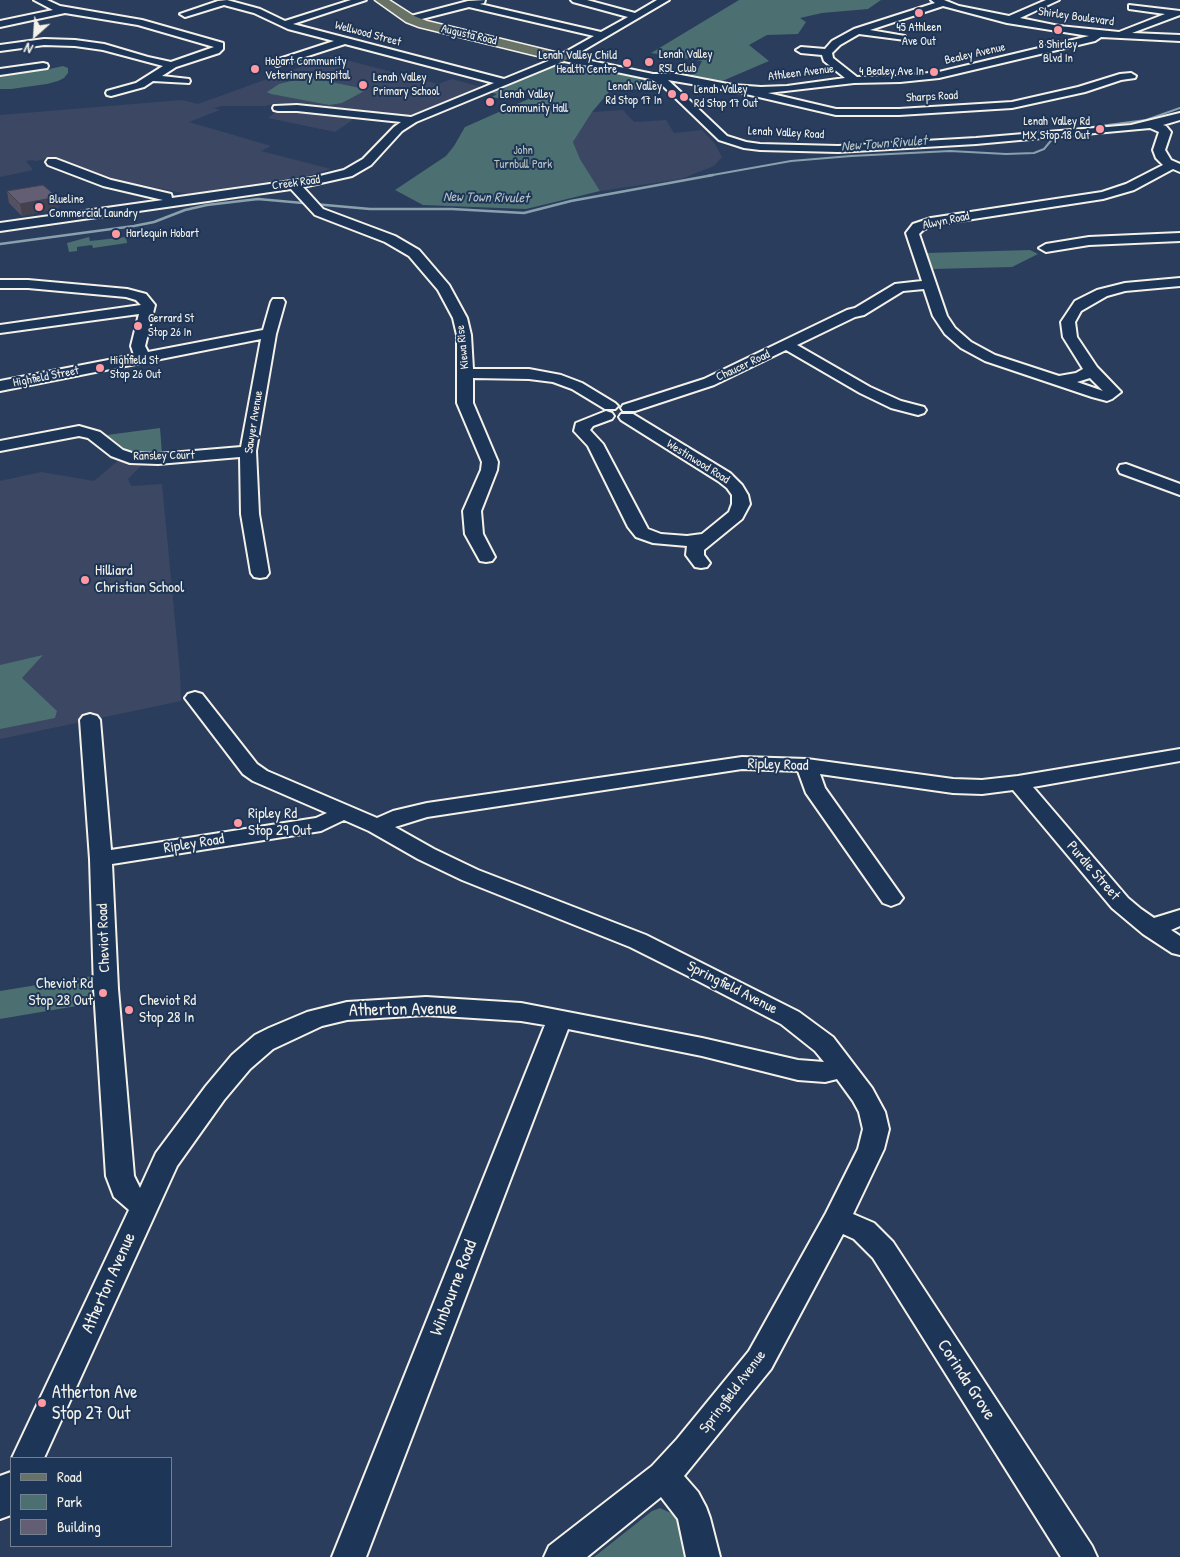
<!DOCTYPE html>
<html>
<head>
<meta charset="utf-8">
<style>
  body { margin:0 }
  #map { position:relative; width:1180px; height:1557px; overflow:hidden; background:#2b3d5d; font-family:"Patrick Hand",sans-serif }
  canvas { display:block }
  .legend { position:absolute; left:10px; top:1457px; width:162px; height:90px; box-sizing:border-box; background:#1d3557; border:1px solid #738091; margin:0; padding:6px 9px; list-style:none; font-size:15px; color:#f4f1e8 }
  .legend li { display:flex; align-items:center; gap:10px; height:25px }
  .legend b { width:25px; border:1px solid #738091 }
  .north { position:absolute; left:10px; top:10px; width:50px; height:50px; -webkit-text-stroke:4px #1d3557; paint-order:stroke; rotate:206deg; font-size:14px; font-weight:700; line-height:20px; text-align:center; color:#f4f1e8 }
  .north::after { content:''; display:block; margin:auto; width:18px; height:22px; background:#f4f1e8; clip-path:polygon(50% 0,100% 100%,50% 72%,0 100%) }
</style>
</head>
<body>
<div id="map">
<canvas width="1180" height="1557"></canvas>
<ul class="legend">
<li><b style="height:6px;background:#687266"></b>Road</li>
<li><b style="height:14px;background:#4c6f71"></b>Park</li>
<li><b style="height:14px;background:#635e73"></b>Building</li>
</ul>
<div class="north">N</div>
</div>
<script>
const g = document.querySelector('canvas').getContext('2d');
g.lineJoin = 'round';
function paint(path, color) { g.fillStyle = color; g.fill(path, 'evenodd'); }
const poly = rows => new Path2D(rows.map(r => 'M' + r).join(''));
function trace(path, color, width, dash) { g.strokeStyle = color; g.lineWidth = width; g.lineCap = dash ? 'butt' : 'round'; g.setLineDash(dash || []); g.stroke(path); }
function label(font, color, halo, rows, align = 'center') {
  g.font = font + ' "Patrick Hand",sans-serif'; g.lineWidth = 4; g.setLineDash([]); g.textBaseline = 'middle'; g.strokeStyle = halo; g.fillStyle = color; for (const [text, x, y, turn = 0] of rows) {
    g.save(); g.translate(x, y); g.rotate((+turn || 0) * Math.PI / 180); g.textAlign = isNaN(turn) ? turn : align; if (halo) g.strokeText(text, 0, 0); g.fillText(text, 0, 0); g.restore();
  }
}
paint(poly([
  [331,56,438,84,452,79,481,87,406,117,277,103,265,106,221,106,214,108,220,110,189,122,271,146,261,151,331,169,307,176,188,194,111,179,53,157,36,161,32,160,26,161,33,170,0,177,0,115,182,100,198,104],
  [290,110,358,116,335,132,268,118,276,112],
  [623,110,634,122,666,120,674,133,702,130,715,144,722,157,714,166,681,179,600,191,580,159,573,142,592,112],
  [120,459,144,463,128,479,131,486,162,484,180,673,181,701,0,739,0,481,41,472,94,481]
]), '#3c4764');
paint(poly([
  [739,0,881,0,868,9,822,13,800,18,806,22,798,34,767,35,749,45,769,61,720,82,689,76,698,69,702,61,651,53],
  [563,65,586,65,620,72,644,78,659,87,609,92,592,112,573,142,580,159,600,191,526,209,423,205,395,190,446,156,454,146,465,127,542,93,518,89,522,93,507,100,492,97,497,94,488,92,506,89,499,87,544,69],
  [63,66,68,68,68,73,64,78,58,81,47,84,11,89,0,89,0,74,45,70],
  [307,77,365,89,366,90,342,103,329,105,271,94,267,92,279,84],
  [89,237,90,241,126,237,127,243,93,248,92,245,77,247,77,251,69,252,67,243],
  [1030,250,1038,254,1012,267,933,269,927,253],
  [160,428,162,454,128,451,107,435],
  [43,655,22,678,57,711,55,718,0,729,0,665],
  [92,976,94,1003,0,1019,0,991],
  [660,1508,675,1515,680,1526,687,1557,594,1557,652,1511]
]), '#4c6f71');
trace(poly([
  [1062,131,1146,120,1180,108],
  [707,176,791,161,851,156,950,151,1006,154,1034,153,1044,149,1054,137]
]), '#88a1ad', 2);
trace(poly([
  [0,244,134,226,154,222,185,210,207,205,258,199,370,209,452,209,524,213,571,201,713,175]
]), '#88a1ad', 2.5);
const minor = poly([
  [34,0,47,0,60,6,142,20,223,43,223,49,219,53,176,67,162,76,189,79,190,81,189,83,153,81,144,87,111,96,107,95,106,93,107,91,136,83,163,66,103,50,75,46,44,45,0,51,0,45,44,39,75,40,104,44,148,57,171,62,214,47,138,25,65,13,0,27,0,21,53,10,34,0],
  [227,0,260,9,285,21,351,0,366,0,293,24,504,79,553,59,594,36,469,7,410,22,405,19,407,17,468,1,485,0,484,3,480,4,601,32,628,17,573,2,571,0,587,0,635,13,657,0,669,0,572,57,653,74,676,74,733,85,761,87,787,86,845,78,824,61,822,55,801,53,796,50,801,47,825,49,832,41,854,29,935,3,931,0,944,0,959,6,1009,16,1046,0,1059,0,1020,18,1059,26,1119,32,1165,14,1129,9,1129,5,1180,11,1180,15,1132,33,1180,35,1180,41,1101,37,1095,41,939,78,900,82,854,83,768,93,836,109,899,109,1012,102,1078,87,1120,74,1131,73,1136,76,1135,78,1121,80,1085,92,1012,108,899,115,836,115,733,91,668,80,727,136,746,142,760,144,838,146,976,138,1131,125,1180,113,1180,120,1163,125,1166,126,1171,132,1165,150,1171,160,1180,164,1180,172,1173,169,1134,190,1103,199,934,225,923,230,919,234,947,316,955,328,971,342,995,355,1059,376,1076,373,1083,369,1063,337,1061,322,1075,301,1097,290,1125,283,1180,278,1180,286,1125,291,1107,296,1081,311,1075,322,1077,337,1097,367,1121,392,1112,399,1107,401,1092,397,985,361,961,348,945,334,933,316,924,289,903,291,864,315,855,317,797,345,870,387,901,401,924,407,926,410,924,413,918,415,891,408,860,393,786,350,714,385,635,411,623,411,621,408,623,405,704,379,847,310,855,308,895,284,922,281,906,233,913,224,931,218,1102,192,1126,184,1163,165,1156,158,1153,150,1159,132,1150,128,976,144,838,152,760,150,744,148,719,140,663,86,650,79,564,61,416,122,402,131,371,165,352,176,303,187,323,209,395,236,419,250,449,285,467,318,471,335,473,369,529,369,561,375,582,383,615,403,618,406,615,409,605,409,572,389,553,382,529,379,473,378,473,403,498,462,497,470,481,511,483,534,495,557,492,561,486,562,480,561,465,534,463,511,481,470,482,462,457,403,457,335,453,318,438,290,409,256,385,242,315,215,291,189,0,231,0,223,163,200,103,186,48,165,46,162,48,159,56,159,111,180,171,194,172,198,312,178,344,170,363,159,394,127,401,122,297,111,278,111,274,110,273,108,274,106,297,105,411,117,494,83,345,44,277,66,272,63,273,61,334,41,288,29,254,13,224,5,185,17,180,14,218,1,227,0],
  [943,6,1007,23,1089,36,939,72,900,76,857,77,833,58,832,53,840,45,859,34,905,40,905,36,870,30,943,6],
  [1090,378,1103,391,1077,382,1090,378],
  [43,63,47,64,48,66,47,68,0,75,0,69,43,63],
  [1180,233,1180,241,1089,245,1046,252,1039,248,1046,244,1089,237,1180,233],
  [0,280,28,280,127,289,146,294,155,305,145,346,148,352,263,330,271,302,273,299,283,299,285,302,276,334,256,451,259,514,269,573,266,577,260,578,254,577,251,573,241,514,240,457,158,464,130,463,111,456,88,438,79,436,0,451,0,441,79,426,100,432,123,450,132,453,158,454,241,447,261,339,0,391,0,381,134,355,131,346,139,314,0,333,0,325,141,305,136,300,126,297,28,288,0,288,0,280],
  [606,411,612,413,614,416,612,419,593,426,590,430,603,444,648,529,661,534,687,536,702,534,729,512,732,504,732,495,727,488,718,481,621,420,619,417,621,414,633,414,730,473,742,485,748,495,750,504,742,519,704,550,704,555,710,563,707,567,701,568,695,567,686,555,687,546,653,543,636,537,628,527,588,446,574,431,576,423,606,411],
  [1126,464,1180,484,1180,495,1120,473,1118,469,1120,465,1126,464],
  [195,692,202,694,257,764,267,771,377,818,393,811,427,803,742,757,807,759,953,779,982,780,1018,776,1180,749,1180,761,1033,787,1128,898,1141,909,1154,918,1180,910,1180,926,1171,930,1180,936,1180,955,1172,953,1143,934,1112,908,1013,790,982,794,953,793,820,774,825,788,903,898,899,903,891,906,883,903,806,793,798,771,742,769,427,817,395,827,434,849,478,870,646,935,799,1012,833,1037,872,1088,885,1112,889,1129,884,1149,853,1214,874,1223,893,1242,1092,1546,1097,1557,1061,1557,873,1258,854,1239,843,1234,771,1369,684,1476,698,1492,706,1507,710,1518,720,1557,686,1557,678,1519,661,1497,587,1557,544,1557,549,1546,652,1466,677,1439,749,1351,826,1213,858,1149,863,1129,859,1112,853,1101,837,1079,825,1082,798,1080,702,1056,568,1029,366,1557,332,1557,545,1025,521,1021,426,1015,347,1020,322,1026,273,1049,250,1069,224,1100,177,1166,44,1458,12,1458,129,1210,114,1197,106,1176,94,989,90,859,80,720,83,716,90,714,97,716,100,720,111,850,316,818,327,813,253,781,243,774,185,698,188,694,195,692],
  [344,820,369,831,418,859,462,880,630,947,698,981,781,1024,815,1051,824,1062,798,1060,702,1038,521,1003,426,997,347,1002,307,1012,269,1028,255,1035,232,1055,206,1086,156,1153,140,1188,134,1176,118,989,112,864,321,831,344,820],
  [11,1472,11,1515,0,1519,0,1476,11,1472]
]);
const major = poly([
  [375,0,389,0,414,16,427,21,567,55,569,58,562,62,419,27,406,22,375,0]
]);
trace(minor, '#f4f1e8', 4);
trace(major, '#f4f1e8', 3);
paint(minor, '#1d3557');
paint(major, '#687266');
paint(poly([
  [7,191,59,208,22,216,9,203]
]), '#555163');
paint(poly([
  [57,197,59,208,22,216,20,204]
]), '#454250');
const building = poly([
  [43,185,57,197,20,204,7,191,43,185]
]);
paint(building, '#635e73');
trace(building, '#454250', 1);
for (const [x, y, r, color] of [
  [919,13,5,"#ff9aa2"],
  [1058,30,5,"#ff9aa2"],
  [649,62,5,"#ff9aa2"],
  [627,63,5,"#ff9aa2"],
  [255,69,5,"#ff9aa2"],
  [934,72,5,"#ff9aa2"],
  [363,85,5,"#ff9aa2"],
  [672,94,5,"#ff9aa2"],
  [684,97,5,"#ff9aa2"],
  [490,102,5,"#ff9aa2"],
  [1100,129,5,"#ff9aa2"],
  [39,207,5,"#ff9aa2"],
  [116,234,5,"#ff9aa2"],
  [138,326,5,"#ff9aa2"],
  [100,368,5,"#ff9aa2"],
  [85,580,5,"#ff9aa2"],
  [238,823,5,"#ff9aa2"],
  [103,993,5,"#ff9aa2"],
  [129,1010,5,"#ff9aa2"],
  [42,1403,5,"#ff9aa2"]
]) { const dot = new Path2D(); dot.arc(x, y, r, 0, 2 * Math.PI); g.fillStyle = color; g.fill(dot); trace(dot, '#1d3557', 2); }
label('12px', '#f4f1e8', '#1d3557', [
  ["Shirley Boulevard",1076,17,8],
  ["Wellwood Street",368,34,15],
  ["Augusta Road",469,35,13],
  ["Bealey Avenue",975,54,-13],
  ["Athleen Avenue",801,73,-7],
  ["Sharps Road",932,97,-3],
  ["Lenah Valley Road",786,133,3],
  ["Creek Road",296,183,-8],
  ["Alwyn Road",946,221,-12],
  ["Kiewa Rise",463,347,-96],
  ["Chaucer Road",743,366,-25],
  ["Highfield Street",46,377,-11],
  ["Sawyer Avenue",254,422,-81],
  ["Ransley Court",164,456,-1],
  ["Westinwood Road",698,462,32]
]);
label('12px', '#f4f1e8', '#1d3557', [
  ["45 Athleen",919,28,"center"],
  ["Ave Out",919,42,"center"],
  ["8 Shirley",1058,45,"center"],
  ["Blvd In",1058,59,"center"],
  ["Lenah Valley",659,55],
  ["RSL Club",659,69],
  ["Lenah Valley Child",617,56,"right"],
  ["Health Centre",617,70,"right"],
  ["Hobart Community",265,62],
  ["Veterinary Hospital",265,76],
  ["4 Bealey Ave In",924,72,"right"],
  ["Lenah Valley",373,78],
  ["Primary School",373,92],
  ["Lenah Valley",662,87,"right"],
  ["Rd Stop 17 In",662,101,"right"],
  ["Lenah Valley",694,90],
  ["Rd Stop 17 Out",694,104],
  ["Lenah Valley",500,95],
  ["Community Hall",500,109],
  ["Lenah Valley Rd",1090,122,"right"],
  ["MX Stop 18 Out",1090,136,"right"],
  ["Blueline",49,200],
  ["Commercial Laundry",49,214],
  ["Harlequin Hobart",126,234],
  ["Gerrard St",148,319],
  ["Stop 26 In",148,333],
  ["Highfield St",110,361],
  ["Stop 26 Out",110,375]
], 'left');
label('12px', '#b9c4be', '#1d3557', [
  ["John",523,151],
  ["Turnbull Park",523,165]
]);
label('italic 14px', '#b5c2c5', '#1d3557', [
  ["New Town Rivulet",884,144,-4],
  ["New Town Rivulet",486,198,1]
]);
label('15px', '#f4f1e8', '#1d3557', [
  ["Hilliard",95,571],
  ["Christian School",95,588],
  ["Ripley Rd",248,814],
  ["Stop 29 Out",248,831],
  ["Cheviot Rd",93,984,"right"],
  ["Stop 28 Out",93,1001,"right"],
  ["Cheviot Rd",139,1001],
  ["Stop 28 In",139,1018]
], 'left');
label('15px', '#f4f1e8', '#1d3557', [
  ["Ripley Road",778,765,2],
  ["Ripley Road",194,844,-9],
  ["Purdie Street",1093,871,49],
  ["Cheviot Road",104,938,-92],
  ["Springfield Avenue",732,988,27],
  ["Springfield Avenue",733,1392,-53]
]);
label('18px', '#f4f1e8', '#1d3557', [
  ["Atherton Avenue",403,1010,-1],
  ["Atherton Avenue",109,1283,-66],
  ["Winbourne Road",454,1288,-69],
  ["Corinda Grove",966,1380,57]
]);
label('18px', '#f4f1e8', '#1d3557', [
  ["Atherton Ave",52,1393],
  ["Stop 27 Out",52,1414]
], 'left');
</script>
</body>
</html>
